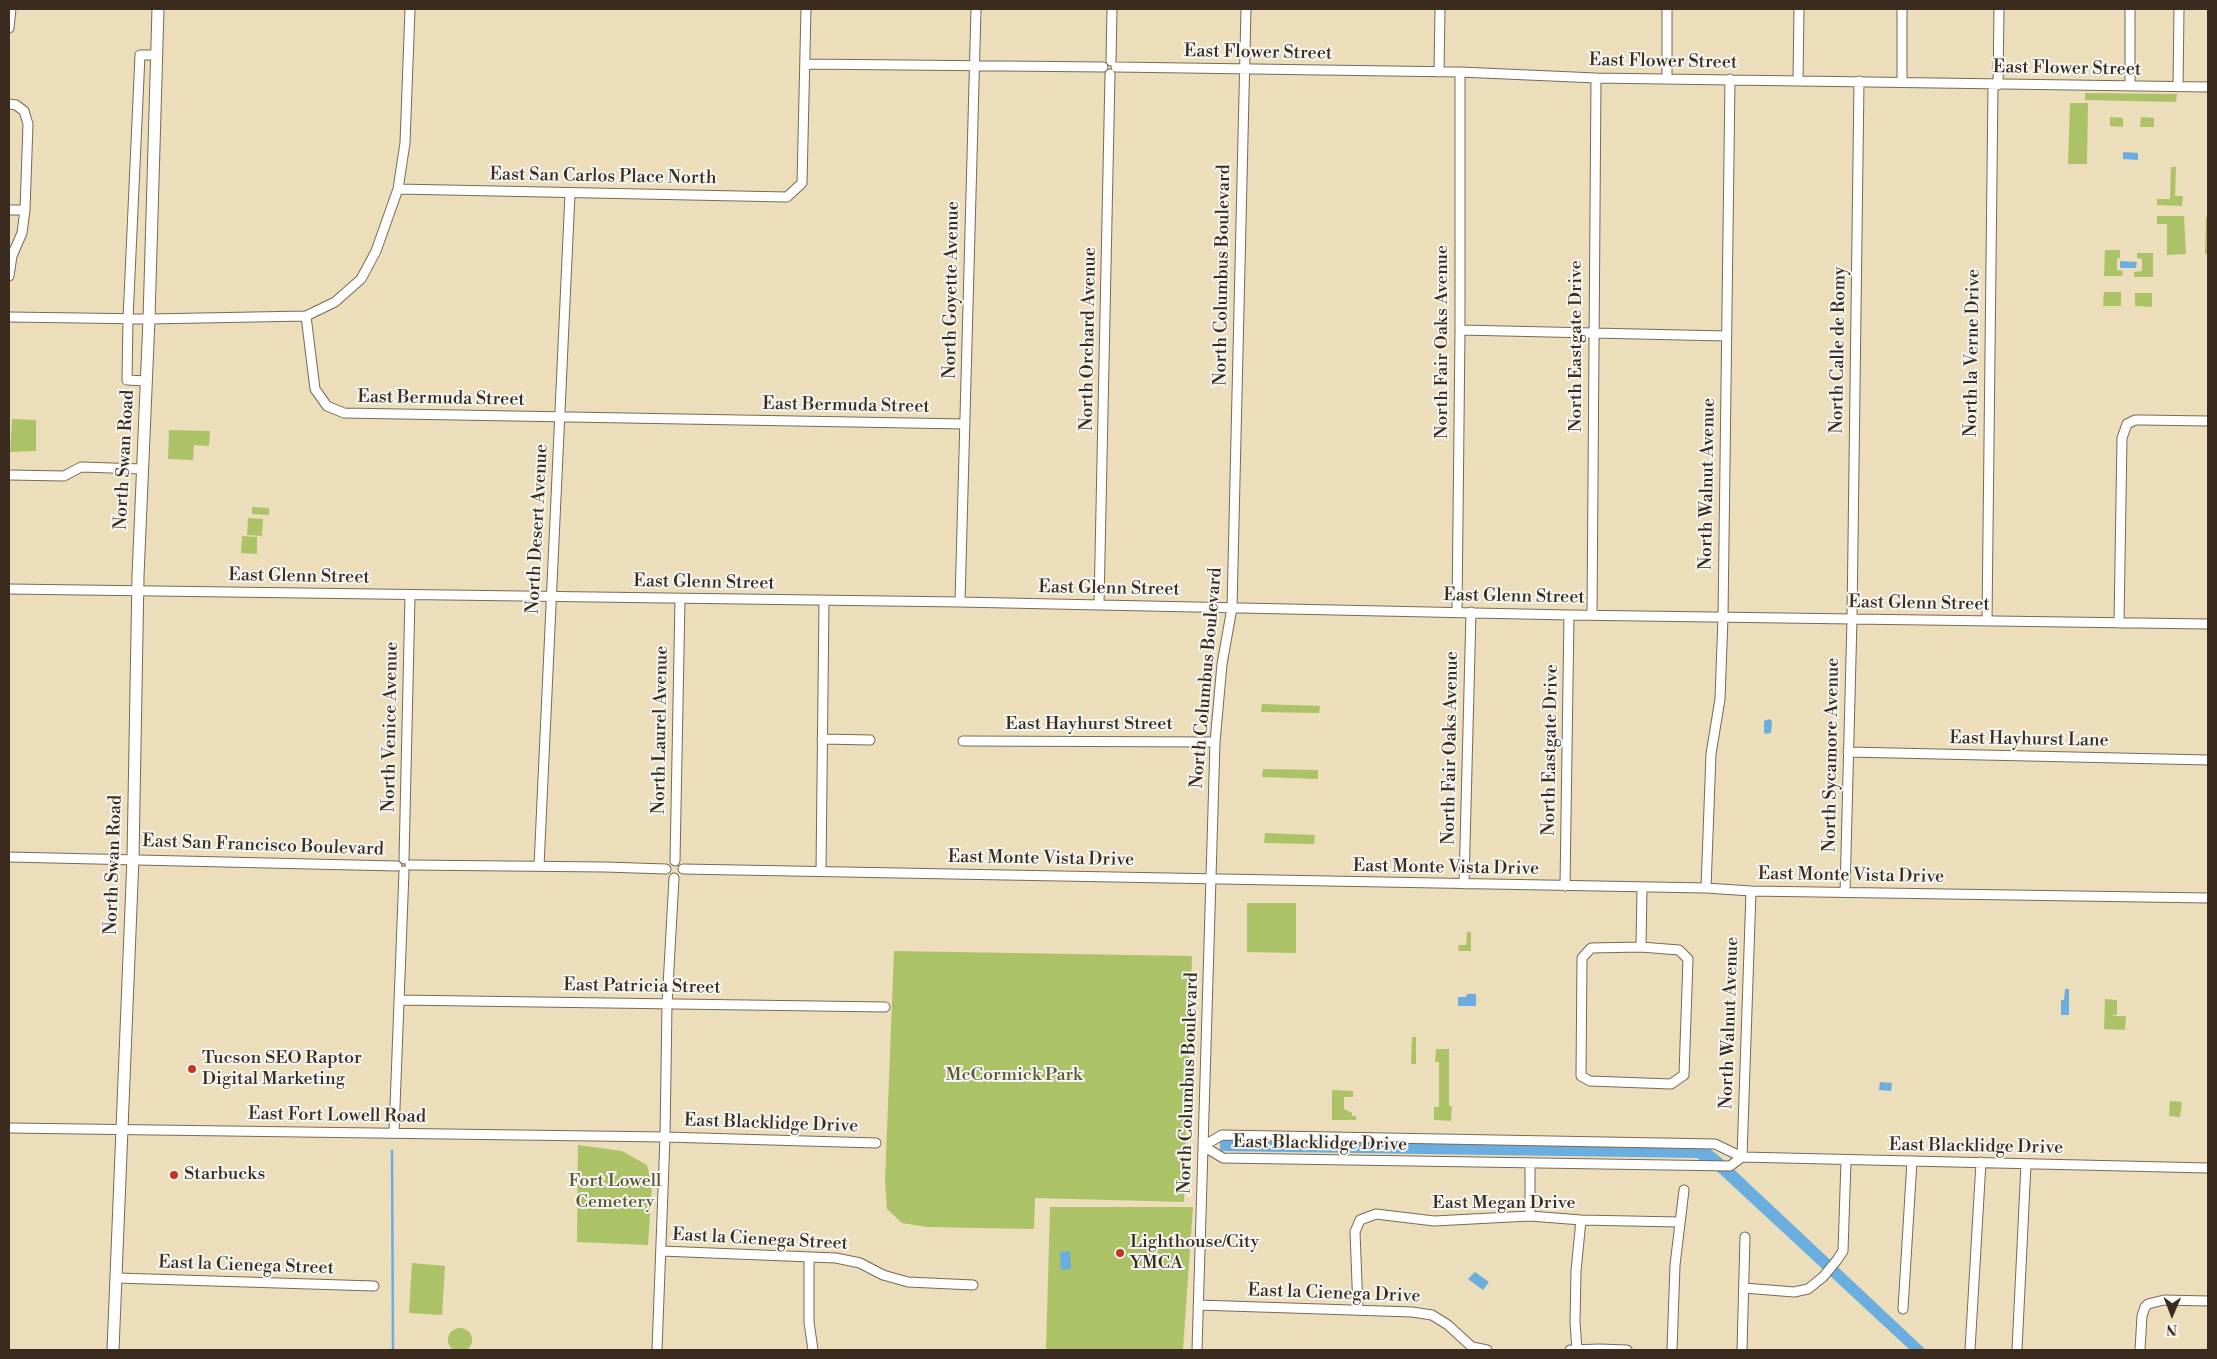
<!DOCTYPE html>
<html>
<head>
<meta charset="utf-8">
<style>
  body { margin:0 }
  #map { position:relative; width:2217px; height:1359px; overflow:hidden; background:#ecdeba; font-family:"Libre Bodoni",serif }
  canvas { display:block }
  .frame { position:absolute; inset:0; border:10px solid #3b2a1e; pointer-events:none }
  .north { position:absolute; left:2147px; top:1289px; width:50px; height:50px; -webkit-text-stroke:4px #f6f6f2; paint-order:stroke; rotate:181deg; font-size:14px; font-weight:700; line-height:20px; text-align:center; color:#3b2a1e }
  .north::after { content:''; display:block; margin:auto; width:18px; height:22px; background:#3b2a1e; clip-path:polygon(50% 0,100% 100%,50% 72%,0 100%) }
</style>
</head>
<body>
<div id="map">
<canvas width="2217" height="1359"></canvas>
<div class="frame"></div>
<div class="north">N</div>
</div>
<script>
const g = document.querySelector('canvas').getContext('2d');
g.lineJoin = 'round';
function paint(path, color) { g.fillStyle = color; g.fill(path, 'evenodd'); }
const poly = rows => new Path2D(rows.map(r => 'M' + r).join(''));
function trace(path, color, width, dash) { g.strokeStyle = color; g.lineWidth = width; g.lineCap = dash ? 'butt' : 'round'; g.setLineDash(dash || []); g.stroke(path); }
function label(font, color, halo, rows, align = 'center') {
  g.font = font + ' "Libre Bodoni",serif'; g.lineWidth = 4; g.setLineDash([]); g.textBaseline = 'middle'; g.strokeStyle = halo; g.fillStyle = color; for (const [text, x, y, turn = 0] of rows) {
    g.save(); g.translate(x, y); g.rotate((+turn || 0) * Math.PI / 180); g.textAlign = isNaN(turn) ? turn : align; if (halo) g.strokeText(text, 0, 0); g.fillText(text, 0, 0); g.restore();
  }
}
paint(poly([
  [2085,93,2177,94,2176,102,2085,100],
  [2070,103,2088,103,2087,164,2068,164],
  [2110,117,2123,118,2123,127,2110,126],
  [2141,117,2154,118,2154,127,2140,127],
  [2171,167,2176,167,2175,196,2183,196,2182,206,2157,205,2157,199,2170,199],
  [2157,216,2184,216,2186,254,2167,255,2167,224,2157,224],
  [2206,217,2208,217,2208,254,2205,254],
  [2105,250,2120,250,2120,258,2117,258,2117,270,2123,271,2122,276,2104,276],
  [2137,253,2153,253,2153,277,2134,277,2134,272,2142,271,2142,259,2137,258],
  [2104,292,2121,292,2121,306,2103,306],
  [2135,293,2152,293,2152,307,2135,306],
  [12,419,36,420,36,451,10,452],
  [169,430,210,431,209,446,194,445,193,460,168,459],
  [252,507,269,508,269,515,252,514],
  [248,518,263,519,262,536,247,535],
  [242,536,257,537,257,554,241,553],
  [1262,704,1320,706,1319,713,1261,712],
  [1263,769,1318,770,1318,779,1262,777],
  [1265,833,1315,835,1314,844,1264,843],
  [1247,903,1296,903,1296,953,1247,952],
  [1467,932,1471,932,1471,951,1459,951,1458,945,1466,945],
  [894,951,1192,956,1184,1202,1035,1198,1034,1229,927,1227,902,1223,887,1209,885,1181],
  [2105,999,2117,1000,2117,1015,2110,1016,2126,1016,2125,1030,2104,1029],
  [1412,1037,1416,1037,1416,1064,1411,1064],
  [1436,1049,1449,1049,1449,1106,1452,1106,1451,1121,1434,1120,1434,1107,1439,1107,1439,1062,1435,1062],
  [1332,1090,1353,1091,1353,1097,1344,1097,1344,1109,1352,1113,1352,1116,1356,1116,1356,1120,1332,1120],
  [2170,1101,2182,1102,2180,1117,2169,1116],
  [578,1145,622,1151,647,1165,652,1184,648,1245,577,1242],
  [1050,1207,1193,1207,1183,1350,1046,1350],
  [412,1263,445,1266,442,1315,409,1313],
  '448 1340a12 12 0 1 1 24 0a12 12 0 1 1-24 0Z'
]), '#acc267');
paint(poly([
  [2123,152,2138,153,2138,160,2123,159],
  [2120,261,2137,262,2136,268,2120,268],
  [1769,719,1772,721,1771,733,1767,734,1764,733,1764,721],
  [2065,989,2069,989,2069,1015,2061,1015,2061,1000,2064,1000],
  [1467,994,1476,994,1476,1006,1458,1006,1458,997,1466,997],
  [1880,1082,1892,1083,1891,1091,1879,1090],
  [1220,1139,1710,1149,1724,1160,1926,1350,1910,1350,1720,1174,1697,1158,1220,1151],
  [1070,1251,1071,1269,1061,1270,1060,1252],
  [1475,1272,1489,1282,1483,1290,1468,1279]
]), '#6aaedf');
trace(poly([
  [392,1151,393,1350]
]), '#6aaedf', 2.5);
const minor = poly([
  [410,9,405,143,398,189,376,251,361,279,335,302,306,316,315,389,327,406,344,413,965,424],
  [1902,9,1902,82],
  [2130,9,2130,86],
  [9,28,11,9],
  [1111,61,1112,9],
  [805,64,1103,67],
  [1116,67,1460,72,1596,78,2208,87],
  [1439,72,1440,9],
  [1667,78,1667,9],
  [1798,80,1799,9],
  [1998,85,1999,9],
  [2178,87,2179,9],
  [9,104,16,105,24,111],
  [398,189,787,197,802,183,806,9],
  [9,210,25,210],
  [9,276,12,256,22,233,25,210,28,124,24,111],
  [9,317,149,319,306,316],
  [1460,330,1726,336],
  [146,381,127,380,128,319,140,55,157,55],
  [2127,424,2135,420,2142,420,2208,421],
  [9,475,64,476,81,467,142,469],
  [9,589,960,602,1569,615,2208,624],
  [960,602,976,9],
  [1099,605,1110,74],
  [1457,612,1460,330,1460,72],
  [1592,615,1596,78],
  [1987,621,1993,85],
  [2119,623,2122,438,2127,424],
  [822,739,870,740],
  [963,741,1215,742],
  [1848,752,2208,760],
  [9,857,397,866],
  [404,859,410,596],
  [675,861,680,599],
  [410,865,605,867,666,869],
  [539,866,570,194],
  [683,869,1706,888,1751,891,2208,898],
  [821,871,824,601],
  [1464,884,1471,612],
  [1565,886,1569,615],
  [1706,888,1711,754,1720,699,1723,617,1730,79],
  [1845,892,1852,619,1859,81],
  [1641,947,1679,950,1688,959,1684,1075,1671,1084,1590,1081,1581,1076,1582,958,1591,948,1641,947,1642,888],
  [399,1000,885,1007],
  [9,1128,665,1137,876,1143],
  [394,1133,404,871],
  [1742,1157,1730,1166,1223,1158,1203,1146,1222,1135,1715,1144,1742,1157,2208,1168],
  [1742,1157,1751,891],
  [1530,1216,1530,1164],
  [661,1251,836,1258,860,1263,883,1275,908,1282,973,1285],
  [809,1257,809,1322,813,1350],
  [117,1278,374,1286],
  [1744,1288,1794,1292,1808,1289,1823,1277,1837,1260,1843,1251,1846,1161],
  [1198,1305,1412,1312,1432,1315,1448,1325,1472,1347,1487,1350],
  [1358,1309,1355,1232,1360,1220,1376,1214,1434,1221,1530,1216,1581,1220,1679,1222],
  [1903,1309,1912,1161],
  [657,1350,665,1137,667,1004,674,878],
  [1197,1350,1215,742,1222,664,1232,608,1246,9],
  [1570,1350,1600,1349,1627,1350],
  [1577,1350,1575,1322,1576,1271,1581,1220],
  [1672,1350,1675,1265,1684,1190],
  [1742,1350,1745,1237],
  [1970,1350,1981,1162],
  [2017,1350,2026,1164],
  [2140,1350,2142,1316,2145,1307,2148,1304,2164,1300,2208,1301]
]);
const major = poly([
  [113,1350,133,858,138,576,149,319,158,9]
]);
trace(minor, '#796955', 11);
trace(major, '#796955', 13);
trace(minor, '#fff', 9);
trace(major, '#fff', 11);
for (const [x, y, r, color] of [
  [192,1069,5,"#c8321e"],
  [174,1175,5,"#c8321e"],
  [1120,1253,5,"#c8321e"]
]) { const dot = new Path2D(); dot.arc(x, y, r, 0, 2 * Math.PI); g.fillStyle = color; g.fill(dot); trace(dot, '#f6f6f2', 2); }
label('18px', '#3b2a1e', '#f6f6f2', [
  ["East Flower Street",1258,53,1],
  ["East Flower Street",1663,62,1],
  ["East Flower Street",2067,69,1],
  ["East San Carlos Place North",603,177,1],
  ["North Columbus Boulevard",1223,275,-89],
  ["North Goyette Avenue",952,290,-89],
  ["North Orchard Avenue",1089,339,-89],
  ["North Fair Oaks Avenue",1443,342,-90],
  ["North Eastgate Drive",1577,346,-90],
  ["North Calle de Romy",1839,350,-89],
  ["North la Verne Drive",1973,353,-89],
  ["East Bermuda Street",441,399,1],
  ["East Bermuda Street",846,406,1],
  ["North Swan Road",125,460,-87],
  ["North Walnut Avenue",1708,484,-89],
  ["North Desert Avenue",538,529,-87],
  ["East Glenn Street",299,577,1],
  ["East Glenn Street",704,583,1],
  ["East Glenn Street",1109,589,1],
  ["East Glenn Street",1514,597,1],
  ["East Glenn Street",1919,604,1],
  ["North Columbus Boulevard",1207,678,-85],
  ["East Hayhurst Street",1089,725],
  ["North Venice Avenue",391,727,-89],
  ["North Laurel Avenue",661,730,-89],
  ["East Hayhurst Lane",2029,740,1],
  ["North Fair Oaks Avenue",1451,748,-89],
  ["North Eastgate Drive",1551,750,-89],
  ["North Sycamore Avenue",1832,755,-89],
  ["East San Francisco Boulevard",263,846,2],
  ["East Monte Vista Drive",1041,859,1],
  ["North Swan Road",114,865,-88],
  ["East Monte Vista Drive",1446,868,1],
  ["East Monte Vista Drive",1851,876,1],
  ["East Patricia Street",642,987,1],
  ["North Walnut Avenue",1730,1023,-88],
  ["North Columbus Boulevard",1189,1083,-88],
  ["East Fort Lowell Road",337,1116,1],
  ["East Blacklidge Drive",771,1124,2],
  ["East Blacklidge Drive",1320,1144,1],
  ["East Blacklidge Drive",1976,1147,1],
  ["East Megan Drive",1504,1204],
  ["East la Cienega Street",760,1240,3],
  ["East la Cienega Street",246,1266,2],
  ["East la Cienega Drive",1334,1294,2]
]);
label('18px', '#3b2a1e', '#f6f6f2', [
  ["Tucson SEO Raptor",202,1059],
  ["Digital Marketing",202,1080],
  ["Starbucks",184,1175],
  ["Lighthouse/City",1130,1243],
  ["YMCA",1130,1264]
], 'left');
label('18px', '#5d5834', '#f6f6f2', [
  ["McCormick Park",1014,1076],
  ["Fort Lowell",615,1182],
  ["Cemetery",615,1203]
]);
</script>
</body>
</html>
